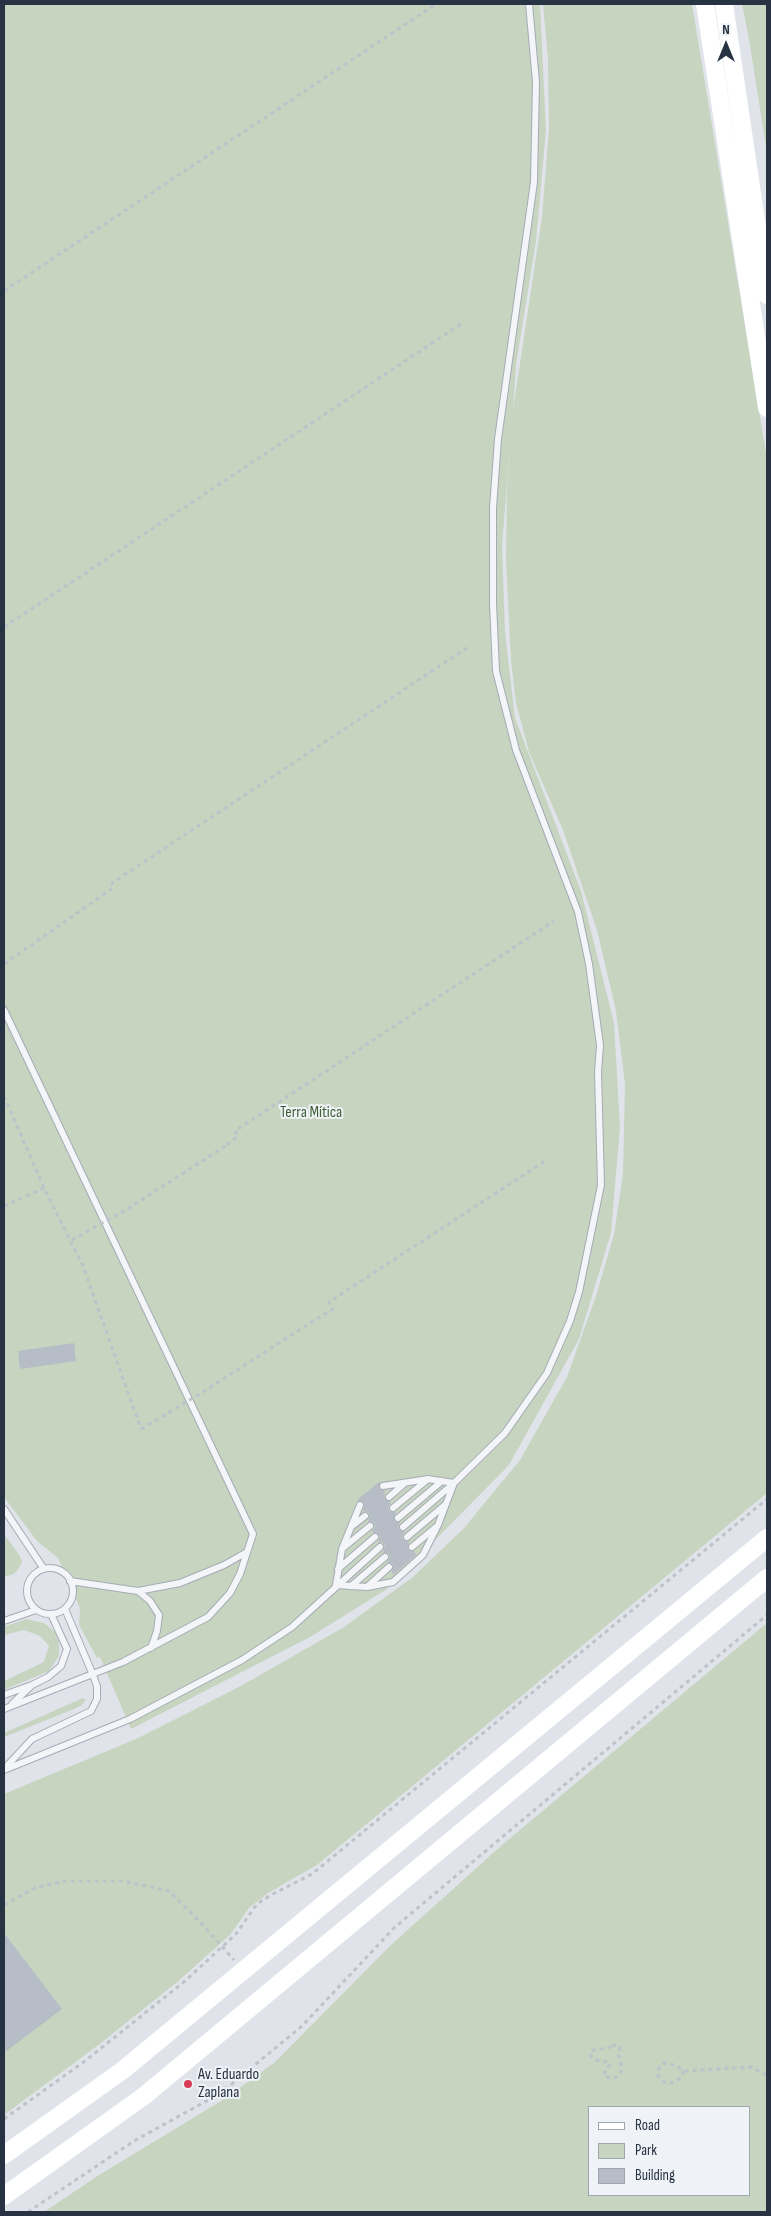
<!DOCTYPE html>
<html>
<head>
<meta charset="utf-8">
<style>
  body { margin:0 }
  #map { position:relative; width:771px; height:2216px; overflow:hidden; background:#e0e4ea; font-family:"Sofia Sans Condensed",sans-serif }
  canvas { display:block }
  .frame { position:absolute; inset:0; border:5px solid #273242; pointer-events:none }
  .legend { position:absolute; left:588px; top:2106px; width:162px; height:90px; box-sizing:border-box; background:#eff3f7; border:1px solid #9fa6af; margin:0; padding:6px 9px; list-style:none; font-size:15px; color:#273242 }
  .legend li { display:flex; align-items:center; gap:10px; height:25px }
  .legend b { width:25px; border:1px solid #9fa6af }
  .north { position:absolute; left:701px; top:20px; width:50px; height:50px; -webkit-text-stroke:4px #eff3f7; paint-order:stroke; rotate:0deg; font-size:14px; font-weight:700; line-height:20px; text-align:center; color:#273242 }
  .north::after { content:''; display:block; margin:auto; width:18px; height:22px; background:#273242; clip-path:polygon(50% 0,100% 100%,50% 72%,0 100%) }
</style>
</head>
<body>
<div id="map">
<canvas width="771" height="2216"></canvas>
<div class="frame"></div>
<ul class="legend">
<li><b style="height:6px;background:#fff"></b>Road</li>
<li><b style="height:14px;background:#c6d4c0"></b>Park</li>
<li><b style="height:14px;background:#b7bdc7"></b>Building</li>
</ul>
<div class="north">N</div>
</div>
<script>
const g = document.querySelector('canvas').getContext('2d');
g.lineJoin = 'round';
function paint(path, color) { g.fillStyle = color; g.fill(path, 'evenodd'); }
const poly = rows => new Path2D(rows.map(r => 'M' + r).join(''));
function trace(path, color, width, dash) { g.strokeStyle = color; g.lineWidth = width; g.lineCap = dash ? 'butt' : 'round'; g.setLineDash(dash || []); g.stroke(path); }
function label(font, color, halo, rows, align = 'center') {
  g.font = font + ' "Sofia Sans Condensed",sans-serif'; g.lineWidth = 4; g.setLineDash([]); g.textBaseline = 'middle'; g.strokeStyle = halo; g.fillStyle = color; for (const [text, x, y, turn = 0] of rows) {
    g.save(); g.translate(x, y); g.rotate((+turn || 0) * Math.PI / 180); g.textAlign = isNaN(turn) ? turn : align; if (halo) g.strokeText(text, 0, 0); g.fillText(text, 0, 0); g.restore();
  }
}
paint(poly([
  [4,4,540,4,546,130,536,241,516,365,513,410,542,217,549,129,548,59,543,4,692,4,767,459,767,1493,317,1865,268,1893,249,1908,230,1935,176,1983,101,2043,4,2115,4,1794,136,1739,239,1687,344,1627,413,1577,464,1528,520,1460,567,1377,596,1296,614,1234,623,1174,625,1084,616,1011,597,930,563,830,529,752,516,703,511,661,506,560,507,490,512,423,502,545,505,632,515,718,581,891,614,1023,620,1127,611,1233,579,1339,509,1465,387,1589,310,1637,131,1729,100,1657,97,1658,79,1625,80,1608,58,1558,37,1541,4,1497],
  [742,4,767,4,767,153,749,39],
  [4,1534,20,1556,22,1562,19,1568,14,1574,4,1577],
  [26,1619,44,1623,54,1631,59,1642,59,1656,49,1671,4,1690,4,1681,44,1662,49,1646,40,1636,24,1630,4,1635,4,1627],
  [767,1623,767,2212,44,2212,99,2175,226,2098,275,2062,392,1944,502,1845],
  [750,2107,750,2195,590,2195,590,2107],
  [83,1698,86,1700,82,1705,74,1709,4,1737,4,1733]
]), '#c6d4c0');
paint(poly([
  [74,1343,76,1361,20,1369,18,1351],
  [380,1481,379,1489,385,1491,384,1498,391,1503,388,1507,389,1511,396,1512,394,1521,400,1522,398,1528,405,1532,402,1536,403,1540,409,1541,408,1550,414,1551,416,1555,393,1575,392,1571,394,1565,387,1562,390,1558,389,1554,383,1553,385,1545,382,1542,378,1543,380,1536,372,1531,375,1527,374,1523,368,1522,370,1515,367,1512,363,1511,364,1502,357,1500],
  [4,1933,62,2009,4,2053]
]), '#b7bdc7');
const lane = poly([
  [4,1010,253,1534,240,1574,230,1593,208,1617,123,1662,4,1709],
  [383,1486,428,1479,454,1483],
  [389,1497,405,1483],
  [393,1508,427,1480],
  [4,1509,44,1569],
  [398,1518,442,1481],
  [351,1527,365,1516],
  [403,1527,454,1483,505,1433,547,1373,570,1321,579,1292,601,1185,598,1072,600,1045,589,964,578,912,516,750,496,671,493,603,493,508,498,439,534,182,536,82,529,4],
  [407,1537,446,1504],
  [412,1547,436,1527],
  [343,1548,370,1526],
  '27 1591a23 23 0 1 1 46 0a23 23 0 1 1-46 0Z',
  [338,1569,375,1537],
  [70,1581,138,1591,180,1583,224,1565,247,1552],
  [336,1585,367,1587,393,1582,423,1555,438,1525,454,1483],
  [336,1585,342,1549,360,1505],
  [351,1586,385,1557],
  [368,1586,389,1567],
  [138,1591,150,1601,159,1615,157,1631,151,1648],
  [4,1621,36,1610],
  [4,1695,29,1686],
  [12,1704,32,1685,48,1677,61,1666,67,1649,51,1614],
  [5,1768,32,1739,91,1711,97,1699,97,1686,93,1675,65,1609],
  [4,1770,130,1719,242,1660,292,1627,380,1547]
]);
trace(lane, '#a5abb4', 8);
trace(poly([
  [4,291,436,4],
  [4,627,464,322],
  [4,964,113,888,112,883,470,646],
  [4,1096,44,1188,83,1266,141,1429],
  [227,1145,238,1136,235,1131,554,921],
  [4,1206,44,1188],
  [310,1323,333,1309,329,1302,545,1161],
  [4,1905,35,1888,65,1881,123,1881,169,1891,200,1922,234,1960],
  [612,2045,619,2046,620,2050,618,2054,622,2068,621,2073,617,2077,610,2078,604,2076,605,2070,610,2065,608,2062,595,2060,591,2056,591,2051,596,2049,607,2049,612,2045],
  [684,2071,680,2078,674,2083,664,2082,658,2076,659,2068,664,2063,675,2065,684,2071,751,2067,767,2075],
  [4,2119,85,2061,185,1981,236,1934,257,1904,271,1895,312,1874,767,1499],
  [28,2212,134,2141,221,2093,302,2026,395,1927,767,1615]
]), '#bec2c9', 3, [4, 4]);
trace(lane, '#f3f5f8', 6);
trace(poly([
  [705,4,767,408],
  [724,4,767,295],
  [4,2155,123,2070,767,1538],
  [4,2196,144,2096,767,1578]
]), '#fff', 18);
trace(poly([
  [72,1240,129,1208,227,1145],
  [141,1429,203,1392,310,1323]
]), '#bec2c9', 3, [4, 4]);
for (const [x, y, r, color] of [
  [188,2084,5,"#d63d57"]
]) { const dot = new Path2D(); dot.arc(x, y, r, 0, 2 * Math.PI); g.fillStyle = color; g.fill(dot); trace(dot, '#eff3f7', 2); }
label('16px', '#3d5f34', '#eff3f7', [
  ["Terra Mítica",311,1113]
]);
label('16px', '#273242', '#eff3f7', [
  ["Av. Eduardo",198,2075],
  ["Zaplana",198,2093]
], 'left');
</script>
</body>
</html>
